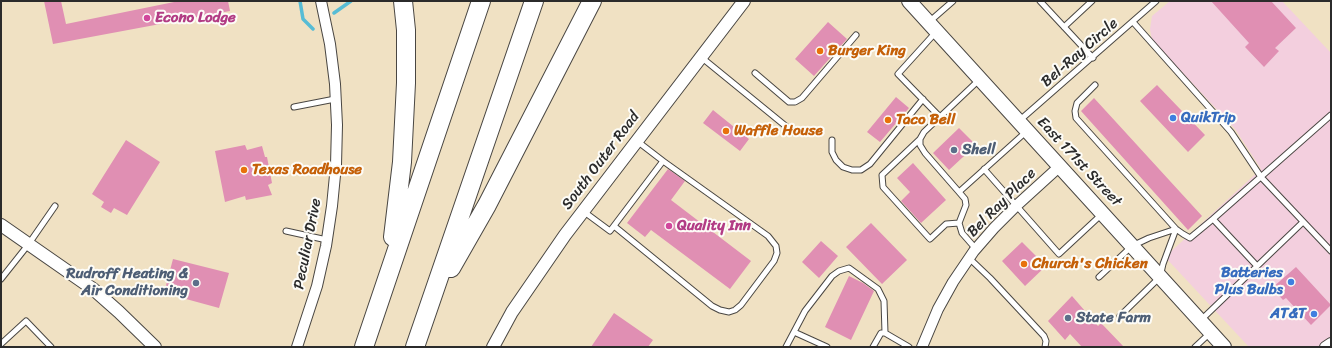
<!DOCTYPE html>
<html>
<head>
<meta charset="utf-8">
<style>
  body { margin:0 }
  #map { position:relative; width:1332px; height:348px; overflow:hidden; background:#f0e1c3; font-family:Sriracha,sans-serif }
  canvas { display:block }
  .frame { position:absolute; inset:0; border:2px solid #2b2b2b; pointer-events:none }
</style>
</head>
<body>
<div id="map">
<canvas width="1332" height="348"></canvas>
<div class="frame"></div>
</div>
<script>
const g = document.querySelector('canvas').getContext('2d');
g.lineJoin = 'round';
function paint(path, color) { g.fillStyle = color; g.fill(path, 'evenodd'); }
const poly = rows => new Path2D(rows.map(r => 'M' + r).join(''));
function trace(path, color, width, dash) { g.strokeStyle = color; g.lineWidth = width; g.lineCap = dash ? 'butt' : 'round'; g.setLineDash(dash || []); g.stroke(path); }
function label(font, color, halo, rows, align = 'center') {
  g.font = font + ' Sriracha,sans-serif'; g.lineWidth = 4; g.setLineDash([]); g.textBaseline = 'middle'; g.strokeStyle = halo; g.fillStyle = color; for (const [text, x, y, turn = 0] of rows) {
    g.save(); g.translate(x, y); g.rotate((+turn || 0) * Math.PI / 180); g.textAlign = isNaN(turn) ? turn : align; if (halo) g.strokeText(text, 0, 0); g.fillText(text, 0, 0); g.restore();
  }
}
paint(poly([
  [1170,1,1282,1,1331,53,1331,337,1318,347,1249,347,1165,257,1261,169,1235,129,1152,40,1150,29,1152,16]
]), '#f3cfde');
trace(poly([
  [300,1,303,19,313,29],
  [334,13,351,1]
]), '#57bcd5', 3.5);
paint(poly([
  [44,1,61,1,66,24,179,1,228,1,230,11,53,44],
  [1211,1,1271,1,1296,28,1275,48,1279,51,1264,67,1245,47,1249,43],
  [828,22,847,39,814,76,795,59],
  [1157,85,1205,135,1188,152,1140,101],
  [896,97,909,108,880,142,867,132],
  [1094,98,1202,216,1188,230,1081,111],
  [713,110,749,139,740,151,703,123],
  [959,128,976,145,949,170,933,153],
  [126,140,160,162,127,215,114,208,111,213,101,207,104,202,92,194],
  [245,145,247,150,262,146,265,157,267,157,272,183,268,185,272,195,246,200,245,196,225,202,215,151],
  [913,163,946,200,921,223,901,201,910,192,897,178],
  [668,169,685,181,671,200,751,261,730,289,651,230,645,237,627,223],
  [871,223,907,260,882,284,846,247],
  [821,241,838,256,819,278,802,262],
  [1022,242,1046,266,1025,286,1002,261],
  [173,259,229,273,219,308,164,293],
  [1296,267,1331,305,1311,325,1286,298,1283,300,1272,288],
  [849,276,863,283,874,291,851,340,825,327],
  [1072,296,1098,326,1101,323,1124,347,1082,347,1070,334,1065,340,1048,321],
  [614,313,653,340,648,347,591,347]
]), '#e08fb3');
const service = poly([
  [1040,1,1093,58],
  [929,22,953,1],
  [1133,22,1231,132,1261,177,1331,251],
  [1064,27,1092,1],
  [936,32,898,74,940,117],
  [701,57,793,132],
  [755,73,789,102,795,102,802,98,856,35],
  [979,80,924,132,920,139,920,145,925,153,959,192,1027,131],
  [1095,85,1077,103,1075,111,1076,118,1176,229,1183,234,1190,238,1213,219],
  [294,107,335,99],
  [1019,121,1156,1],
  [920,139,882,175,883,187,930,239,946,224,959,223],
  [832,140,832,152,836,160,843,167,852,170,861,170,870,164,923,99],
  [984,169,1059,254,1102,214],
  [959,192,965,199,966,205,959,223,962,233,976,249],
  [583,211,610,231,663,161,637,141],
  [614,226,712,306,720,310,729,312,735,310,741,305,774,261,777,253,776,246,768,236,663,161],
  [286,231,327,240],
  [969,258,990,278,1044,336,1046,341,1045,347],
  [1257,266,1213,219,1331,115],
  [1099,277,1132,246,1149,238,1176,229,1163,264,1160,277,1120,316],
  [1,279,28,245,55,206],
  [1201,320,1303,222],
  [794,332,827,347],
  [1,344,26,321,51,347],
  [786,347,805,311,832,276,839,271,849,268,878,289,884,301,885,333],
  [873,347,881,333,885,333,909,347],
  [1195,347,1210,333]
]);
const minor = poly([
  [297,347,317,286,326,246,332,206,336,165,337,125,335,84,330,44,321,1],
  [922,347,938,309,953,282,974,251,994,228,1016,206,1060,166],
  [1325,347,1331,343]
]);
const tertiary = poly([
  [1,225,93,289,119,312,155,347],
  [493,347,512,312,565,235,744,1]
]);
const secondary = poly([
  [909,1,1224,347]
]);
const motorway = poly([
  [393,237,402,162,406,83,406,30,403,1],
  [451,268,487,205,592,1],
  [364,347,481,1],
  [415,347,534,1]
]);
trace(service, '#494642', 7);
trace(minor, '#494642', 12);
trace(tertiary, '#494642', 14);
trace(secondary, '#494642', 16);
trace(motorway, '#494642', 20);
trace(service, '#fff', 5);
trace(minor, '#fff', 10);
trace(tertiary, '#fff', 12);
trace(secondary, '#fff', 14);
trace(motorway, '#fff', 18);
for (const [x, y, r, color] of [
  [147,18,4,"#d1479c"],
  [820,51,4,"#e8710a"],
  [1173,118,4,"#3f7fe0"],
  [888,120,4,"#e8710a"],
  [726,131,4,"#e8710a"],
  [954,150,4,"#5c6f8a"],
  [244,170,4,"#e8710a"],
  [669,226,4,"#d1479c"],
  [1024,264,4,"#e8710a"],
  [1291,282,4,"#3f7fe0"],
  [196,283,4,"#5c6f8a"],
  [1314,314,4,"#3f7fe0"],
  [1068,318,4,"#5c6f8a"]
]) { const dot = new Path2D(); dot.arc(x, y, r, 0, 2 * Math.PI); g.fillStyle = color; g.fill(dot); trace(dot, '#fdfcf7', 1.5); }
label('bold 15px', '#b23c85', '#fdfcf7', [
  ["Econo Lodge",155,18],
  ["Quality Inn",677,226]
], 'left');
label('bold 15px', '#c56008', '#fdfcf7', [
  ["Burger King",828,51],
  ["Taco Bell",896,120],
  ["Waffle House",734,131],
  ["Texas Roadhouse",252,170],
  ["Church's Chicken",1032,264]
], 'left');
label('15px', '#2b2b2b', '#fdfcf7', [
  ["Bel-Ray Circle",1080,53,-41],
  ["South Outer Road",601,161,-53],
  ["East 171st Street",1079,162,47],
  ["Bel Ray Place",1002,203,-45],
  ["Peculiar Drive",308,244,-79]
]);
label('bold 15px', '#366cbe', '#fdfcf7', [
  ["QuikTrip",1181,118,"left"],
  ["Batteries",1283,273],
  ["Plus Bulbs",1283,290],
  ["AT&T",1306,314]
], 'right');
label('bold 15px', '#4e5e75', '#fdfcf7', [
  ["Shell",962,150],
  ["Rudroff Heating &",188,274,"right"],
  ["Air Conditioning",188,291,"right"],
  ["State Farm",1076,318]
], 'left');
</script>
</body>
</html>
